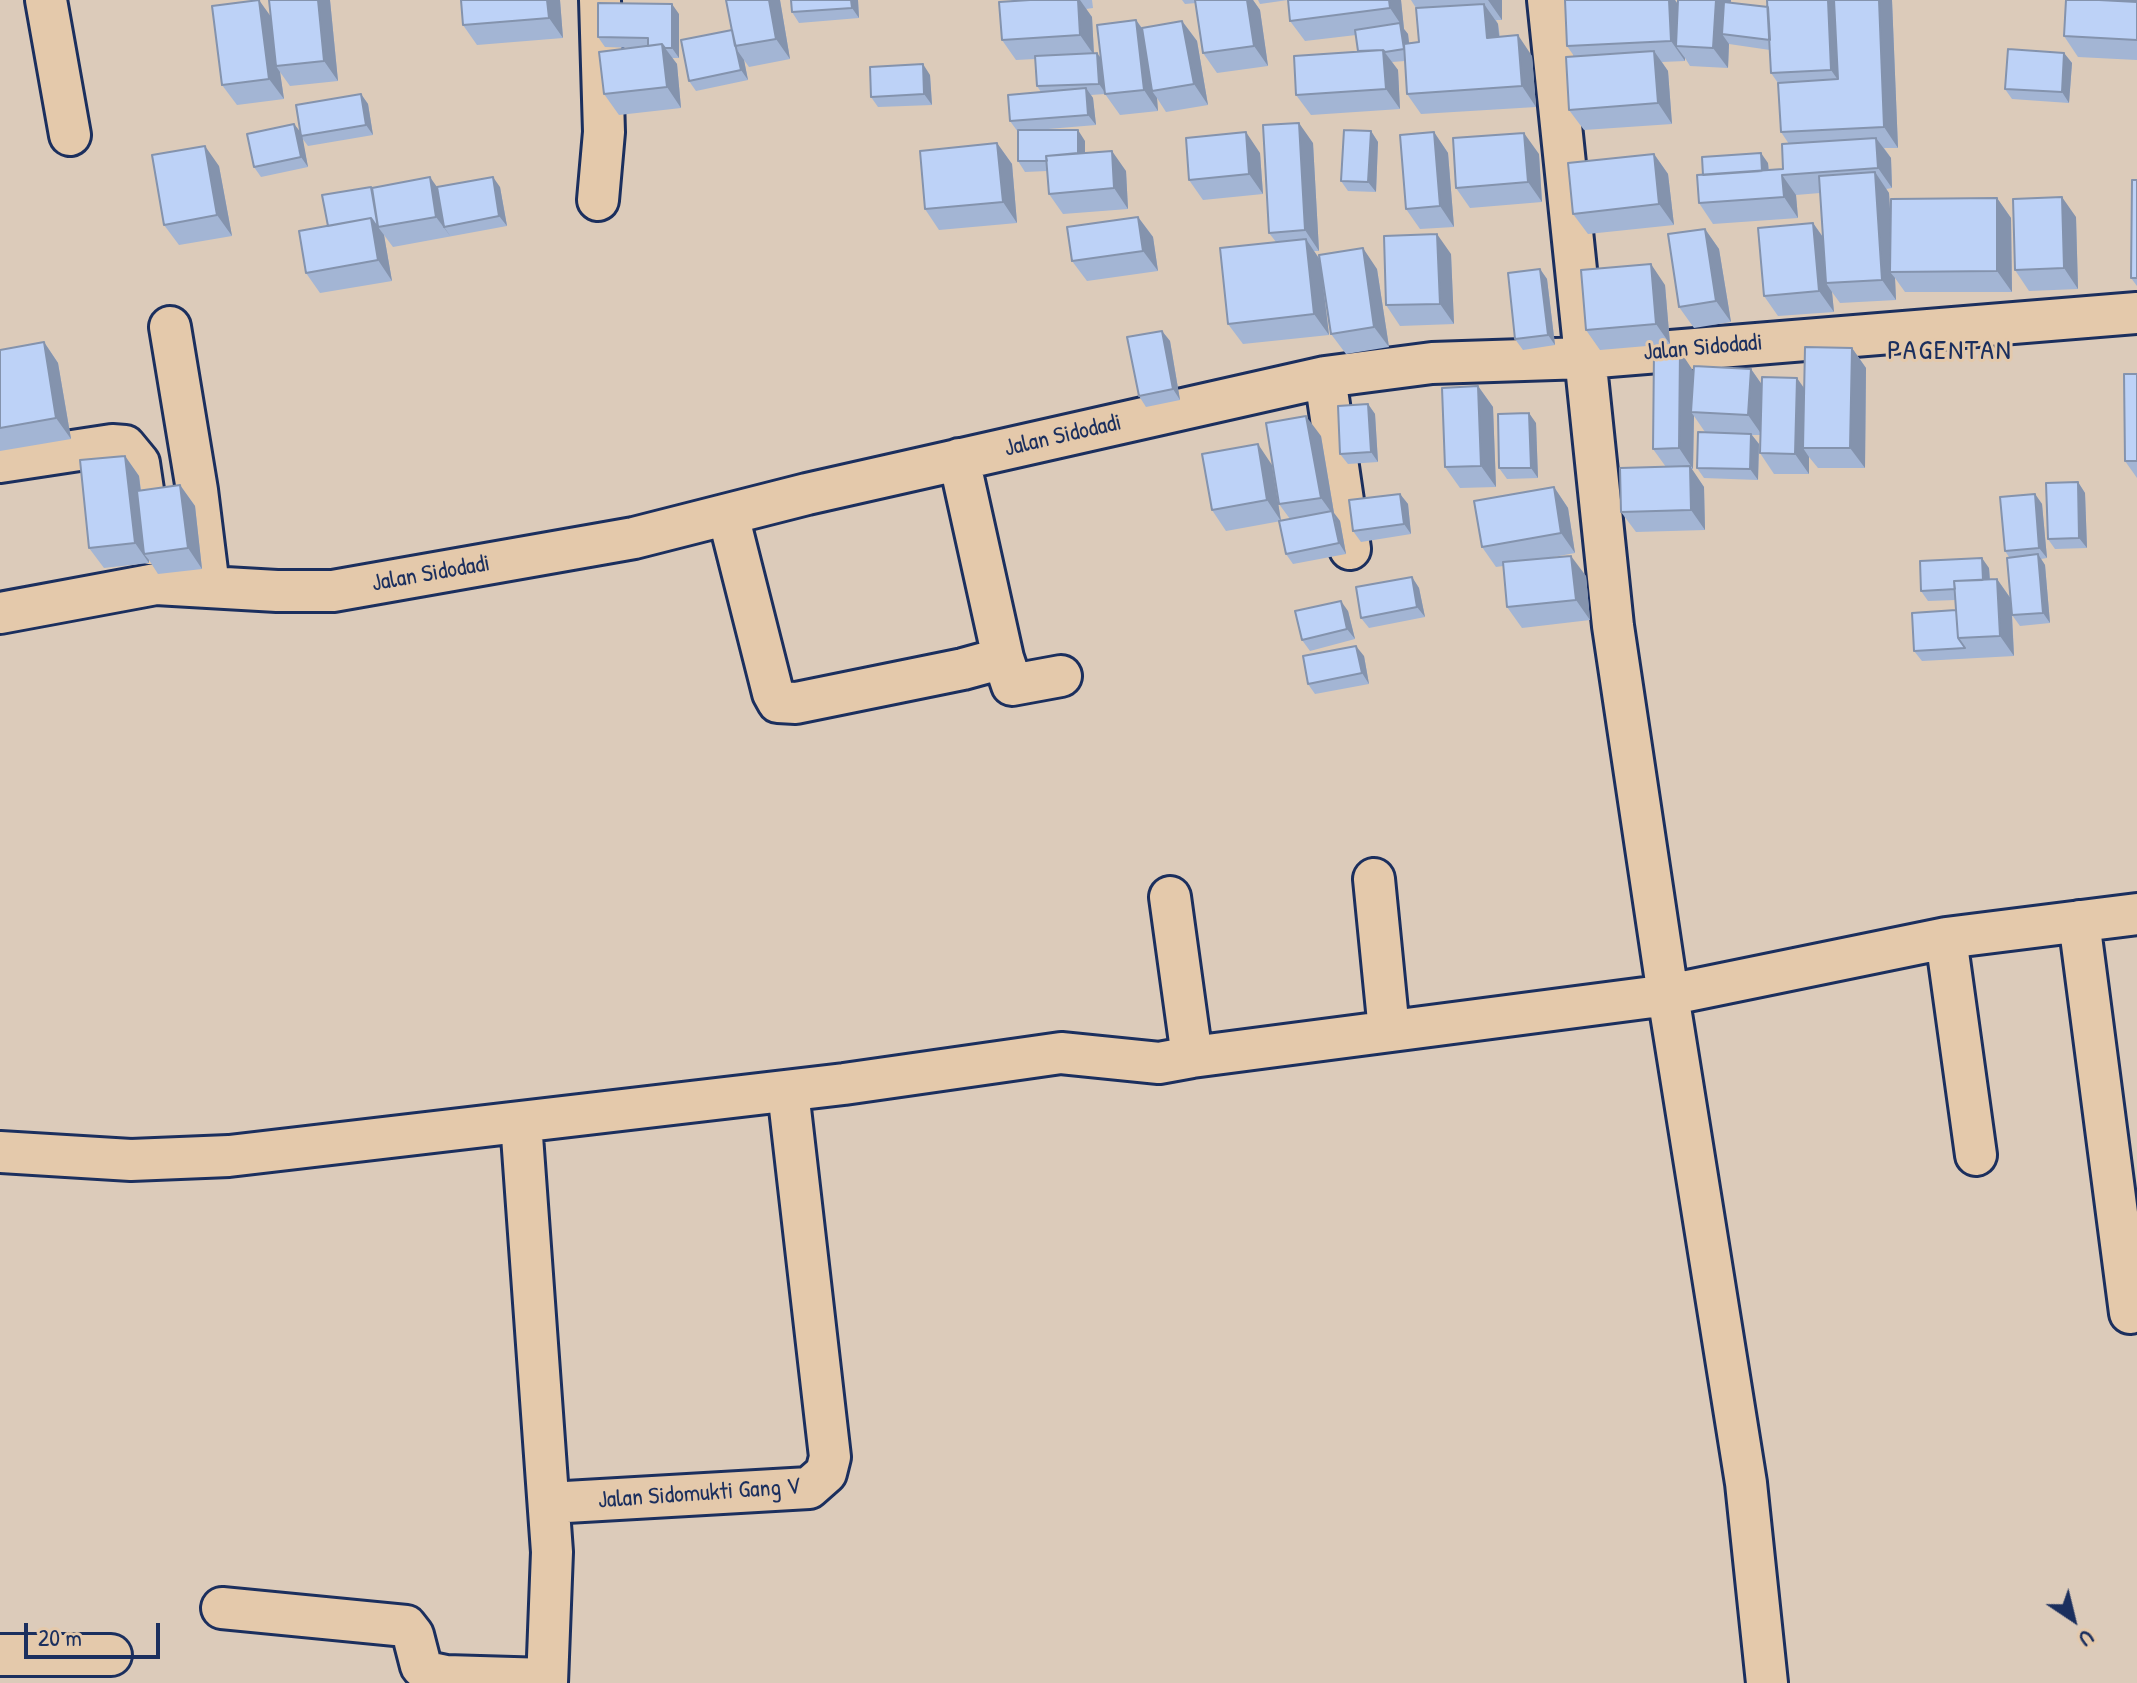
<!DOCTYPE html>
<html>
<head>
<meta charset="utf-8">
<style>
  body { margin:0 }
  #map { position:relative; width:2137px; height:1683px; overflow:hidden; background:#dccbba; font-family:"Patrick Hand",sans-serif }
  canvas { display:block }
  .north { position:absolute; left:2033px; top:1579px; width:80px; height:80px; -webkit-text-stroke:6px #e4c9ab; paint-order:stroke; rotate:145deg; font-size:22px; font-weight:700; line-height:32px; text-align:center; color:#1b2f5e }
  .north::after { content:''; display:block; margin:auto; width:28px; height:36px; background:#1b2f5e; clip-path:polygon(50% 0,100% 100%,50% 72%,0 100%) }
  .scale { position:absolute; left:24px; top:1623px; width:136px; height:36px; box-sizing:border-box; border:4px solid #1b2f5e; border-top:0; padding-left:10px; font-size:24px; line-height:28px; white-space:nowrap; color:#1b2f5e; -webkit-text-stroke:6px #e4c9ab; paint-order:stroke }
</style>
</head>
<body>
<div id="map">
<canvas width="2137" height="1683"></canvas>
<div class="north">U</div>
<div class="scale">20 m</div>
</div>
<script>
const g = document.querySelector('canvas').getContext('2d');
g.lineJoin = 'round';
const poly = rows => new Path2D(rows.map(r => 'M' + r).join(''));
function trace(path, color, width, dash) { g.strokeStyle = color; g.lineWidth = width; g.lineCap = dash ? 'butt' : 'round'; g.setLineDash(dash || []); g.stroke(path); }
function paint(path, color) { g.fillStyle = color; g.fill(path, 'evenodd'); }
function label(font, color, halo, rows, align = 'center') {
  g.font = font + ' "Patrick Hand",sans-serif'; g.lineWidth = 6; g.setLineDash([]); g.textBaseline = 'middle'; g.strokeStyle = halo; g.fillStyle = color; for (const [text, x, y, turn = 0] of rows) {
    g.save(); g.translate(x, y); g.rotate((+turn || 0) * Math.PI / 180); g.textAlign = isNaN(turn) ? turn : align; if (halo) g.strokeText(text, 0, 0); g.fillText(text, 0, 0); g.restore();
  }
}
const street = poly([
  [46,0,70,135],
  [1548,0,1613,626,1668,995,1746,1483,1767,1683],
  [598,200,604,132,600,0],
  [170,327,197,490,209,587],
  [1325,377,1350,549],
  [0,462,112,445,125,446,139,463,151,544],
  [728,515,773,693,778,702,796,703,963,669,1003,658,959,459],
  [0,613,156,584,277,591,333,591,634,538,807,494,1325,377,1432,363,1585,358,2137,313],
  [1003,658,1012,685,1061,676],
  [1374,879,1389,1031],
  [1170,897,1192,1057],
  [2079,921,2130,1313],
  [1946,938,1976,1155],
  [521,1122,552,1552,547,1683],
  [0,1152,131,1160,229,1156,844,1084,1061,1053,1159,1063,1192,1057,1668,995,1946,938,2137,914],
  [549,1503,809,1488,826,1473,830,1457,788,1091],
  [222,1608,406,1626,413,1635,421,1666,427,1672,446,1676,547,1679],
  [0,1655,111,1655]
]);
trace(street, '#1b2f5e', 46);
trace(street, '#e4c9ab', 40);
paint(poly([
  [330,0,338,81,290,86,280,72,284,99,237,105,222,85,271,17],
  [461,0,560,0,563,38,477,45,463,25],
  [780,0,790,59,749,67,744,60,748,80,696,91,689,81,732,30],
  [791,0,858,0,859,18,799,23,792,12],
  [1011,0,1092,0,1093,8,1086,9,1092,17,1094,53,1097,53,1101,58,1136,20,1142,28,1182,21,1197,41,1208,105,1166,112,1157,98,1158,111,1120,115,1105,94,1091,95,1093,98,1096,125,1036,130,1085,141,1085,153,1126,171,1128,209,1063,214,1049,194,1047,171,1025,172,1018,161,1018,132,1010,121,1041,92,1037,86,1035,59,1016,60,1002,40,1012,1],
  [1182,0,1253,0,1260,10,1268,66,1217,73,1203,53,1196,3,1185,4],
  [1258,0,1401,0,1404,29,1408,34,1409,43,1419,42,1416,8,1411,0,1502,0,1502,20,1496,20,1498,24,1500,37,1532,56,1536,107,1421,114,1407,94,1405,61,1392,62,1398,70,1400,109,1311,115,1296,95,1358,52,1356,35,1305,41,1290,21,1288,0,1260,4],
  [1565,0,1675,0,1678,4,1678,0,1731,0,1731,3,1768,7,1892,0,1898,148,1884,148,1891,158,1892,188,1886,189,1889,193,1890,215,1997,198,2011,218,2012,292,1905,292,1895,278,1896,300,1840,303,1832,292,1834,312,1778,316,1764,296,1813,223,1823,237,1820,193,1796,195,1798,218,1713,224,1699,203,1768,163,1769,170,1783,169,1789,144,1781,132,1778,83,1771,73,1770,50,1729,44,1728,68,1690,66,1685,58,1685,61,1662,62,1668,71,1672,124,1584,130,1569,110,1574,56,1567,46],
  [2137,0,2137,60,2078,57,2064,36],
  [679,14,679,58,672,58,677,64,681,108,619,115,604,94,633,48,605,47,598,37],
  [2064,53,2072,63,2069,103,2012,99,2005,89],
  [930,75,932,105,878,107,871,97],
  [361,94,368,104,373,135,308,146,302,138,308,167,261,177,254,167,294,124,300,132],
  [1371,131,1378,142,1376,192,1348,191,1341,181],
  [1434,132,1448,153,1454,227,1420,229,1406,209],
  [997,143,1012,164,1017,223,939,230,925,209],
  [1313,143,1319,251,1314,251,1319,258,1377,269,1389,347,1346,354,1331,334,1322,273,1329,335,1243,344,1228,324,1276,242,1269,233],
  [1260,153,1263,194,1203,200,1189,180],
  [1539,154,1542,202,1470,208,1456,188],
  [1654,154,1668,174,1674,225,1588,234,1573,214],
  [219,166,232,236,179,245,164,225],
  [2137,180,2137,286,2131,278],
  [437,187,500,187,507,226,393,247,384,235,392,281,320,293,306,273,328,226,373,190],
  [1138,217,1153,237,1158,271,1087,281,1072,261],
  [2076,217,2078,289,2029,291,2015,270],
  [1705,229,1719,249,1731,322,1694,328,1679,307],
  [1451,254,1454,324,1400,326,1386,305],
  [1540,269,1547,279,1555,345,1523,350,1515,339],
  [1665,285,1670,344,1600,350,1586,330],
  [1162,331,1170,341,1180,400,1146,407,1139,396],
  [44,342,58,363,71,439,0,451,0,350],
  [1852,348,1866,368,1865,468,1818,468,1809,457,1809,474,1774,474,1760,453,1761,435,1752,435,1759,444,1758,480,1704,478,1697,468,1728,433,1705,432,1694,416,1693,469,1691,469,1704,487,1705,530,1636,532,1621,512,1666,467,1653,449,1693,371,1751,369,1762,385,1804,389],
  [2137,374,2137,478,2125,461],
  [1478,386,1493,407,1496,487,1460,488,1445,467],
  [1368,404,1375,414,1378,462,1348,464,1340,454],
  [1536,423,1538,478,1507,479,1499,468],
  [1321,436,1334,513,1340,521,1346,554,1293,564,1286,554,1290,519,1279,504],
  [125,456,139,476,141,490,180,485,195,506,202,569,158,574,149,560,149,563,104,568,89,548],
  [1272,465,1281,521,1226,531,1212,510],
  [2078,482,2085,493,2087,548,2055,549,2048,539],
  [1554,487,1568,508,1575,553,1548,558,1586,576,1590,620,1522,628,1507,607,1503,566,1496,567,1482,547],
  [1400,494,1408,504,1411,534,1361,542,1353,531],
  [2035,494,2042,504,2047,558,2041,559,2045,565,2050,623,2020,626,2012,615,2012,610,2014,656,1922,661,1914,651,1956,610,1955,600,1928,601,1921,591,1989,568,1990,579,1997,579,2011,599,2009,557,2005,551],
  [1412,577,1419,588,1425,617,1369,628,1361,618],
  [1348,611,1355,639,1310,651,1302,640],
  [1364,656,1369,684,1315,694,1308,684]
]), '#a3b5d4');
paint(poly([
  [259,0,274,21,276,66,280,72,284,99,269,79],
  [318,0,330,0,338,81,324,61],
  [547,0,560,0,563,38,549,18],
  [769,0,780,0,790,59,776,39],
  [851,0,858,0,859,18,852,8],
  [1078,0,1080,0,1092,17,1094,55,1080,35],
  [1247,0,1253,0,1260,10,1268,66,1254,46],
  [1389,0,1401,0,1404,29,1408,34,1411,60,1404,49,1400,23,1390,8],
  [1488,0,1502,0,1502,20],
  [1669,0,1675,0,1682,11,1676,46,1685,58,1685,61,1671,41],
  [1716,0,1731,0,1729,35,1722,34,1729,44,1728,68,1713,48],
  [1828,0,1847,0,1852,100,1831,70],
  [1879,0,1892,0,1898,148,1884,127],
  [672,4,679,14,679,58,672,48],
  [1484,4,1498,24,1501,58,1487,38],
  [1136,20,1150,40,1152,91,1157,98,1158,111,1144,90],
  [1182,21,1197,41,1208,105,1194,84],
  [1518,35,1532,56,1536,107,1522,86],
  [662,44,677,64,681,108,667,87],
  [737,50,744,60,748,80,741,70],
  [1383,50,1398,70,1400,109,1386,89],
  [1654,51,1668,71,1672,124,1658,103],
  [1097,53,1105,64,1106,94,1099,84],
  [2064,53,2072,63,2069,103,2062,92],
  [923,64,930,75,932,105,924,94],
  [1086,88,1093,98,1096,125,1088,115],
  [361,94,368,104,373,135,366,125],
  [1299,123,1313,143,1319,251,1305,230],
  [294,124,302,134,308,167,301,157],
  [1078,130,1085,141,1085,171,1078,161],
  [1371,131,1378,142,1376,192,1368,182],
  [1246,132,1260,153,1263,194,1249,174],
  [1434,132,1448,153,1454,227,1440,206],
  [1524,133,1539,154,1542,202,1528,182],
  [1876,138,1891,158,1892,188,1878,168],
  [997,143,1012,164,1017,223,1003,202],
  [205,146,219,166,232,236,217,215],
  [1112,151,1126,171,1128,209,1114,188],
  [1761,153,1768,163,1770,192,1762,181],
  [1654,154,1668,174,1674,225,1659,204],
  [1875,172,1889,193,1894,272,1890,272,1895,278,1896,300,1882,280],
  [1782,175,1796,195,1798,218,1784,197],
  [430,177,444,197,444,227,451,237,436,217],
  [493,177,500,187,507,226,499,216],
  [371,187,378,198,378,227,384,235,392,281,378,260,371,218],
  [2062,197,2076,217,2078,289,2064,268],
  [1997,198,2011,218,2012,292,1997,271],
  [1138,217,1153,237,1158,271,1143,251],
  [1813,223,1827,243,1826,283,1832,292,1834,312,1819,291],
  [1705,229,1719,249,1731,322,1716,301],
  [1437,234,1451,254,1454,324,1440,304],
  [1306,239,1320,260,1329,335,1314,314],
  [1363,248,1377,269,1389,347,1374,327],
  [1651,264,1665,285,1670,344,1656,324],
  [1540,269,1547,279,1555,345,1548,335],
  [1162,331,1170,341,1180,400,1173,389],
  [44,342,58,363,71,439,56,418],
  [1852,348,1866,368,1865,468,1850,448],
  [1680,351,1694,372,1691,412,1694,416,1693,469,1679,448],
  [1751,369,1765,389,1762,435,1748,415],
  [1797,378,1811,398,1803,448,1809,457,1809,474,1795,454],
  [1478,386,1493,407,1496,487,1481,466],
  [1368,404,1375,414,1378,462,1371,452],
  [1529,413,1536,423,1538,478,1531,468],
  [1306,416,1321,436,1334,513,1340,521,1346,554,1339,543,1334,516,1321,498],
  [1751,434,1759,444,1758,480,1750,469],
  [1258,444,1272,465,1281,521,1267,500],
  [125,456,139,476,148,553,144,554,149,560,149,563,135,543],
  [1690,466,1704,487,1705,530,1691,510],
  [2078,482,2085,493,2087,548,2079,538],
  [180,485,195,506,202,569,188,548],
  [1554,487,1568,508,1575,553,1561,533],
  [1400,494,1408,504,1411,534,1404,524],
  [2035,494,2042,504,2047,558,2039,548],
  [2038,554,2045,565,2050,623,2043,613],
  [1571,556,1586,576,1590,620,1576,600],
  [1982,558,1989,568,1991,598,1984,588],
  [1412,577,1419,588,1425,617,1417,607],
  [1997,579,2011,599,2014,656,2000,636],
  [1341,601,1348,611,1355,639,1347,629],
  [1356,646,1364,656,1369,684,1362,673]
]), '#8493ad');
const building = poly([
  [259,0,269,79,222,85,212,6,259,0],
  [269,0,318,0,324,61,276,66,269,0],
  [461,0,547,0,549,18,463,25,461,0],
  [726,0,769,0,776,39,735,46,726,0],
  [791,0,851,0,852,8,792,12,791,0],
  [1030,0,1078,0,1080,35,1002,40,999,2,1030,0],
  [1195,0,1247,0,1254,46,1203,53,1195,0],
  [1288,0,1389,0,1390,8,1290,21,1288,0],
  [1565,0,1669,0,1671,41,1567,46,1565,0],
  [1678,0,1716,0,1713,48,1676,46,1678,0],
  [1767,0,1828,0,1831,70,1771,73,1767,0],
  [1834,0,1879,0,1884,127,1781,132,1778,83,1838,79,1834,0],
  [2066,0,2099,0,2137,2,2137,40,2064,36,2066,0],
  [2099,0,2137,0,2137,2,2099,0],
  [1724,2,1768,7,1770,40,1722,34,1724,2],
  [598,3,672,4,672,48,665,48,662,44,648,46,648,38,598,37,598,3],
  [1484,4,1487,38,1518,35,1522,86,1407,94,1404,44,1419,42,1416,8,1484,4],
  [1136,20,1144,90,1105,94,1097,25,1136,20],
  [1182,21,1194,84,1152,91,1142,28,1182,21],
  [1400,23,1404,49,1385,52,1383,50,1358,51,1355,30,1400,23],
  [732,30,741,70,689,81,681,40,732,30],
  [662,44,667,87,604,94,599,52,662,44],
  [2008,49,2064,53,2062,92,2005,89,2008,49],
  [1383,50,1386,89,1296,95,1294,56,1383,50],
  [1654,51,1658,103,1569,110,1566,57,1654,51],
  [1097,53,1099,84,1037,86,1035,56,1097,53],
  [923,64,924,94,871,97,870,67,923,64],
  [1086,88,1088,115,1010,121,1008,95,1086,88],
  [361,94,366,125,301,136,296,105,361,94],
  [1299,123,1305,230,1269,233,1263,125,1299,123],
  [294,124,301,157,254,167,247,134,294,124],
  [1018,130,1078,130,1078,153,1046,156,1047,161,1018,161,1018,130],
  [1344,130,1371,131,1368,182,1341,181,1344,130],
  [1246,132,1249,174,1189,180,1186,138,1246,132],
  [1434,132,1440,206,1406,209,1400,135,1434,132],
  [1524,133,1528,182,1456,188,1453,138,1524,133],
  [1876,138,1878,168,1782,175,1784,197,1699,203,1697,175,1783,169,1782,144,1876,138],
  [997,143,1003,202,925,209,920,151,997,143],
  [205,146,217,215,164,225,152,155,205,146],
  [1112,151,1114,188,1049,194,1046,156,1112,151],
  [1761,153,1762,171,1703,175,1702,157,1761,153],
  [1654,154,1659,204,1573,214,1568,163,1654,154],
  [1875,172,1882,280,1826,283,1819,176,1875,172],
  [430,177,436,217,378,227,372,188,430,177],
  [493,177,499,216,444,227,437,187,493,177],
  [2132,180,2137,180,2137,278,2131,278,2132,180],
  [371,187,378,228,371,218,328,226,322,195,371,187],
  [2062,197,2064,268,2015,270,2013,199,2062,197],
  [1997,198,1997,271,1890,272,1891,199,1997,198],
  [1138,217,1143,251,1072,261,1067,227,1138,217],
  [371,218,378,260,306,273,299,231,371,218],
  [1813,223,1819,291,1764,296,1758,228,1813,223],
  [1705,229,1716,301,1679,307,1668,234,1705,229],
  [1437,234,1440,304,1386,305,1384,236,1437,234],
  [1306,239,1314,314,1228,324,1220,248,1306,239],
  [1363,248,1374,327,1331,334,1319,255,1363,248],
  [1651,264,1656,324,1586,330,1581,270,1651,264],
  [1540,269,1548,335,1515,339,1508,273,1540,269],
  [1162,331,1173,389,1139,396,1127,337,1162,331],
  [44,342,56,418,0,428,0,350,44,342],
  [1805,347,1852,348,1850,448,1803,448,1805,347],
  [1654,351,1680,351,1679,448,1653,449,1654,351],
  [1694,366,1751,369,1748,415,1691,412,1694,366],
  [2124,374,2137,374,2137,461,2125,461,2124,374],
  [1762,377,1797,378,1795,454,1760,453,1762,377],
  [1478,386,1481,466,1445,467,1442,388,1478,386],
  [1368,404,1371,452,1340,454,1338,406,1368,404],
  [1529,413,1531,468,1499,468,1498,414,1529,413],
  [1306,416,1321,498,1279,504,1266,423,1306,416],
  [1698,432,1751,434,1750,469,1697,468,1698,432],
  [1258,444,1267,500,1212,510,1202,454,1258,444],
  [125,456,135,543,89,548,80,460,125,456],
  [1690,466,1691,510,1621,512,1620,468,1690,466],
  [2078,482,2079,538,2048,539,2046,483,2078,482],
  [180,485,188,548,144,554,137,491,180,485],
  [1554,487,1561,533,1482,547,1474,501,1554,487],
  [1400,494,1404,524,1353,531,1349,500,1400,494],
  [2035,494,2039,548,2005,551,2000,497,2035,494],
  [1332,511,1339,543,1286,554,1279,521,1332,511],
  [2038,554,2043,613,2012,615,2007,558,2038,554],
  [1571,556,1576,600,1507,607,1503,562,1571,556],
  [1982,558,1983,580,1954,581,1955,589,1921,591,1920,561,1982,558],
  [1412,577,1417,607,1361,618,1356,587,1412,577],
  [1997,579,2000,636,1958,638,1954,581,1997,579],
  [1341,601,1347,629,1302,640,1295,611,1341,601],
  [1956,610,1958,638,1965,648,1914,651,1912,613,1956,610],
  [1356,646,1362,673,1308,684,1303,656,1356,646]
]);
paint(building, '#bdd2f7');
trace(building, '#8493ad', 2);
label('24px', '#1b2f5e', '#e4c9ab', [
  ["Jalan Sidodadi",1703,348,-5],
  ["Jalan Sidodadi",1063,436,-13],
  ["Jalan Sidodadi",431,574,-10],
  ["Jalan Sidomukti Gang V",699,1494,-4]
]);
g.letterSpacing = '2px';
label('28px', '#1b2f5e', '#e4c9ab', [
  ["PAGENTAN",1950,352]
]);
g.letterSpacing = '0px';
</script>
</body>
</html>
